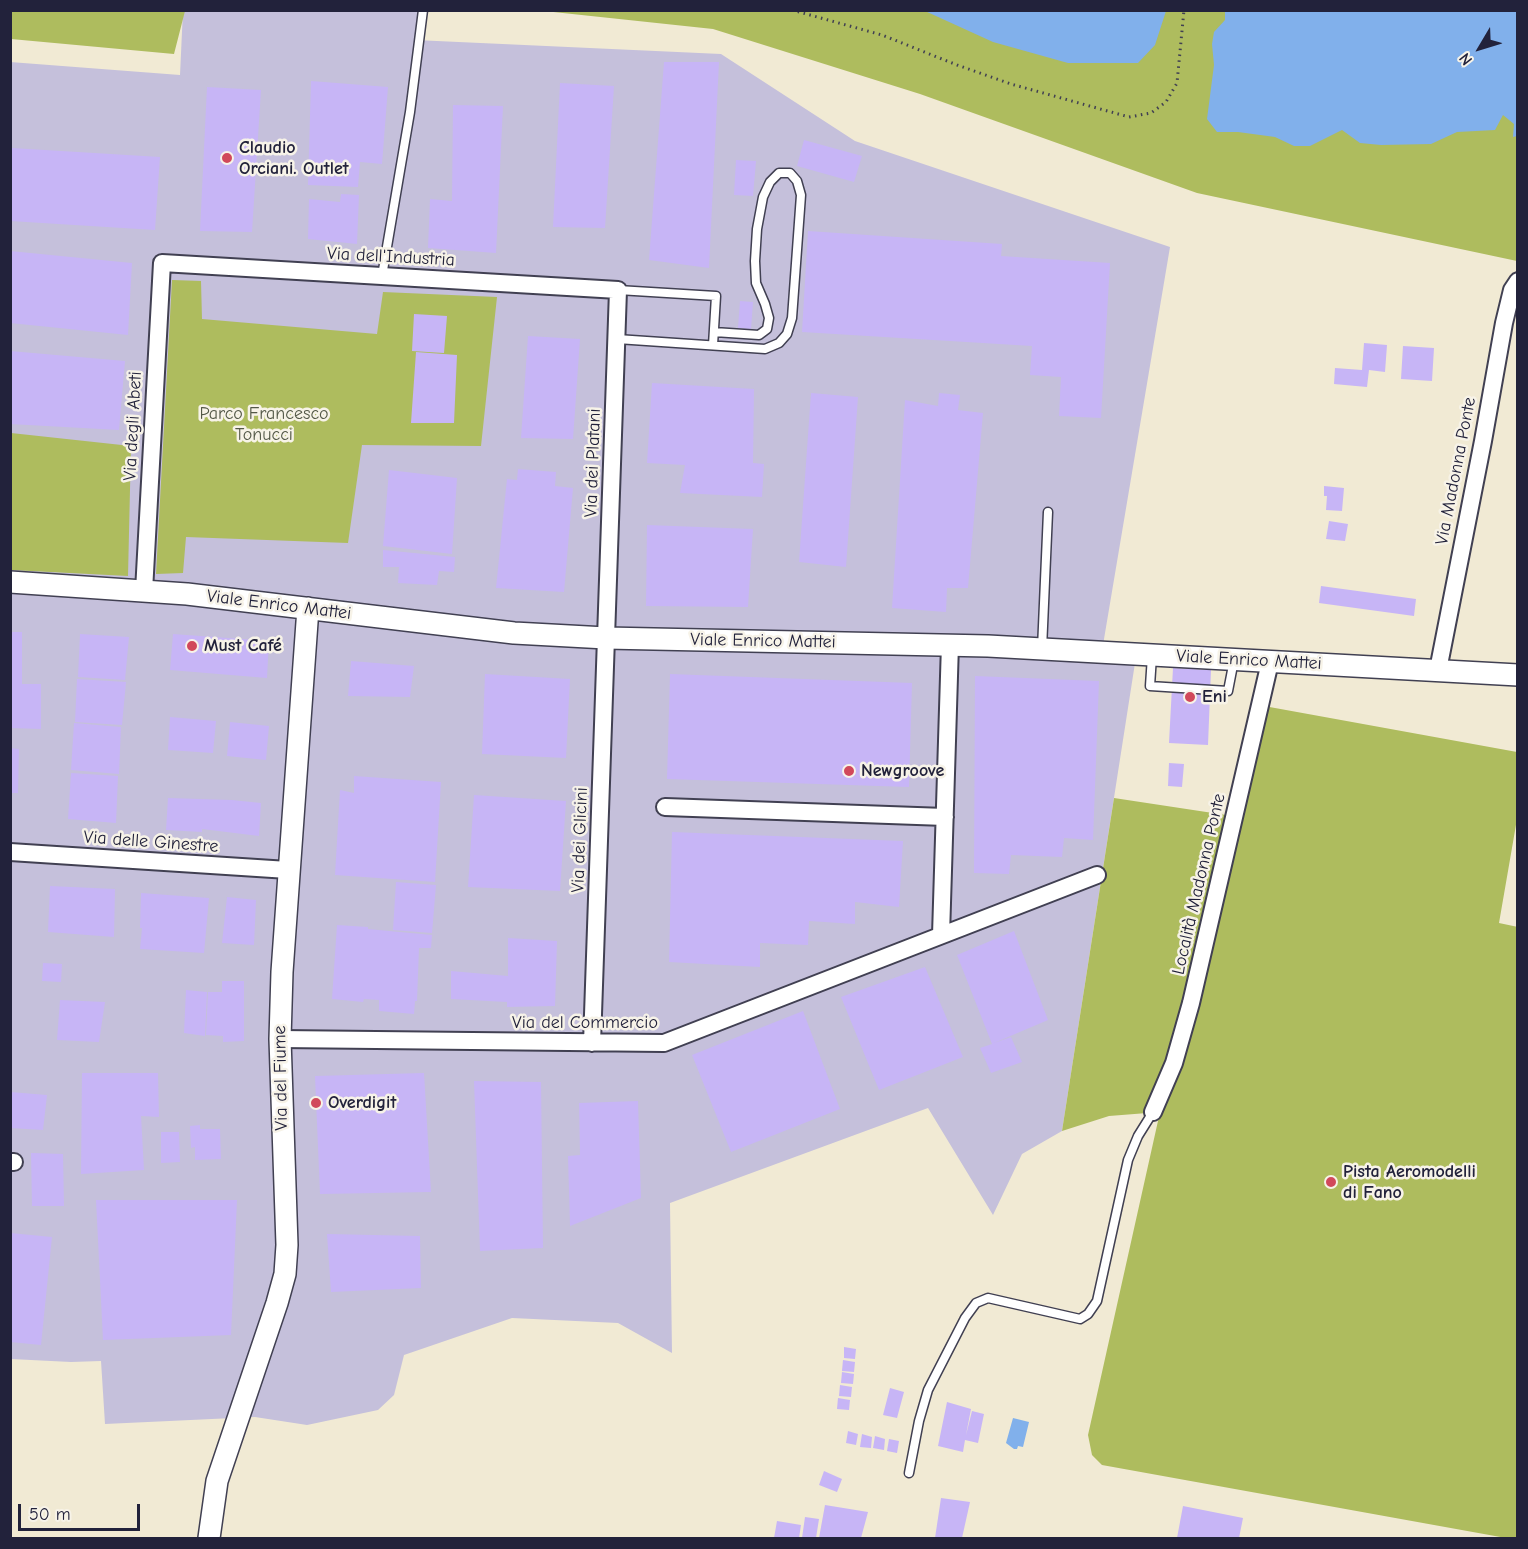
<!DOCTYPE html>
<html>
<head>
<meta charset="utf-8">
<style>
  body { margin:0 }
  #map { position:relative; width:1528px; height:1549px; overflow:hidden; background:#f1ead4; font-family:"Comic Neue",sans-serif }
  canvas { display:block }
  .frame { position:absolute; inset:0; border:12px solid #22223b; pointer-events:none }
  .north { position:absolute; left:1450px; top:18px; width:60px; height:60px; -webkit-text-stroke:4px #f7f3e8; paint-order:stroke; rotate:232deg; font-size:16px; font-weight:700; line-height:24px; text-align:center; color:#22223b }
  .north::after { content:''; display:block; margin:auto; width:21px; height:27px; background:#22223b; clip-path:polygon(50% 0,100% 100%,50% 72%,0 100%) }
  .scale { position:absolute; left:18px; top:1504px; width:122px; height:27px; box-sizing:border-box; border:3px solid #22223b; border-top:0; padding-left:8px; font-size:18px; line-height:21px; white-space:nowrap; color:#22223b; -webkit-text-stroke:4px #f7f3e8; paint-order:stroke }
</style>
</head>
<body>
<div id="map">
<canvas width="1528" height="1549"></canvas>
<div class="frame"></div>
<div class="north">N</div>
<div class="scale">50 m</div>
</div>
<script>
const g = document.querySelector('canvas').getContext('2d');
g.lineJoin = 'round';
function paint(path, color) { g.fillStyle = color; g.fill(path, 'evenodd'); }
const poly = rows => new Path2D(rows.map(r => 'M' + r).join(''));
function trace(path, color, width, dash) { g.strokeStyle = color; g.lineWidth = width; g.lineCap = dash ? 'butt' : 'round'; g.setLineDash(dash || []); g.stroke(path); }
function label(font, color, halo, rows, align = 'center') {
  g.font = font + ' "Comic Neue",sans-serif'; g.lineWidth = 5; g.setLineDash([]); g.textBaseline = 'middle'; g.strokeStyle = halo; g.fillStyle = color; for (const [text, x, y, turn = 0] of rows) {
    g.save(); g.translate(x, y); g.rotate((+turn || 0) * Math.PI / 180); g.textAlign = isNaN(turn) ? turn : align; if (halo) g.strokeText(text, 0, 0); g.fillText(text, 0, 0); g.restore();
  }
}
paint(poly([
  [183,10,419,11,415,40,721,54,855,141,1170,247,1104,639,1103,661,1135,663,1062,1131,1022,1154,993,1215,928,1108,670,1203,672,1353,618,1323,512,1318,404,1355,394,1395,378,1410,307,1425,255,1417,105,1424,101,1361,71,1362,11,1359,10,62,180,75]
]), '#c5c0db');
paint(poly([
  [10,11,11,10,185,11,174,54,11,39],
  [544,11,1517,11,1517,261,1197,193,920,94,713,29],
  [172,280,201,281,202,319,377,334,383,292,497,297,481,446,362,445,348,543,186,537,183,573,156,574],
  [11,433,131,446,128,576,11,570],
  [1264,706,1517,752,1517,819,1499,923,1518,927,1517,1538,1506,1538,1102,1465,1092,1455,1088,1435,1160,1112,1109,1116,1062,1131,1114,798,1226,815,1162,1104]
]), '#aebc5e');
paint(poly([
  [925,11,1166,11,1155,45,1138,63,1068,63,993,42],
  [1225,11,1517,11,1517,136,1513,137,1514,124,1503,115,1495,130,1457,132,1431,144,1381,145,1360,143,1342,130,1310,146,1294,146,1275,137,1238,132,1217,132,1207,119,1214,65,1212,44,1214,32,1225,20],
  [1013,1418,1029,1422,1023,1447,1018,1446,1017,1449,1014,1449,1006,1443]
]), '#81b0eb');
paint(poly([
  [664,62,719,62,709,268,649,260],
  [311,81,388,87,382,164,360,162,358,187,308,185],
  [560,83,614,86,605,228,553,227],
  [207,87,261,90,252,232,200,231],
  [453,105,503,106,496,253,428,248,430,199,452,201],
  [804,140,862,156,854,182,797,166],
  [12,148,160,157,155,230,10,221],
  [736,160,756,161,753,196,734,195],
  [341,194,359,195,357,244,308,239,309,199,340,202],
  [808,231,1002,244,1001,256,1110,263,1101,418,1059,416,1061,377,1030,375,1032,346,802,332],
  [10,251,132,263,128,335,10,323],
  [740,301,753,302,751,329,738,328],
  [414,314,447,316,444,353,412,351],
  [528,336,580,339,573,439,521,438],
  [1364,343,1387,345,1385,372,1369,370,1367,387,1334,384,1335,368,1362,370],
  [1403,346,1434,348,1432,381,1401,379],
  [10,351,125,361,119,430,10,424],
  [416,352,457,355,454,423,411,423],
  [652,383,754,389,753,463,764,464,762,497,680,493,685,465,647,463],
  [811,393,858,397,846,567,799,562],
  [939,393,960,395,958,410,983,413,968,588,947,588,946,612,892,608,905,400,938,406],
  [518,469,556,472,555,486,573,488,564,592,496,588,507,479,517,480],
  [389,470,457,478,452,554,383,546],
  [1324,486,1344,488,1342,511,1326,510,1327,496,1324,496],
  [1329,521,1348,524,1345,541,1326,539],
  [647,525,753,529,748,607,646,606],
  [383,550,455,557,454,572,439,571,437,585,398,583,399,567,383,567],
  [1321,586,1416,599,1414,616,1319,603],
  [10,632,22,632,22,684,41,684,41,729,10,728],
  [80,634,129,637,125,680,78,677],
  [173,634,269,641,267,678,170,670],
  [351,661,414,666,410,697,348,696],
  [1173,668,1211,670,1208,745,1169,743],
  [485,674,570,679,566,758,482,754],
  [670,674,912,683,909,787,667,779],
  [975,676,1099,681,1093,840,1064,838,1062,857,1011,855,1009,874,974,873],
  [77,679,126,682,122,725,75,722],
  [170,717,216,721,213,753,168,750],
  [230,722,269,726,266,760,227,756],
  [74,723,121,727,119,774,71,770],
  [10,748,19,749,18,793,10,793],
  [1169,763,1184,764,1182,787,1168,786],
  [71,773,118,776,116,823,68,819],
  [354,776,441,782,435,882,335,875,340,790,354,793],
  [474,795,566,801,560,891,468,887],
  [168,798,232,800,261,803,259,836,202,829,202,832,166,830],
  [672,832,903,841,899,907,855,902,855,924,809,921,808,945,760,943,760,967,669,962],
  [396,882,436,885,432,933,393,930],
  [50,886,115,889,114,937,48,932],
  [141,893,209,898,204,953,140,949,142,928,140,928],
  [227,897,256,900,254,945,222,943],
  [337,925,368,927,368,929,432,935,431,948,419,948,417,1001,415,1001,414,1014,379,1011,379,1000,364,999,363,1002,332,999],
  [1014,931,1048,1020,994,1043,1011,1037,1022,1062,991,1073,980,1048,992,1044,957,955],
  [508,938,557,941,555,1006,507,1007,507,1002,451,999,451,971,508,976],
  [43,963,62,964,61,982,42,981],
  [925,967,963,1057,879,1090,841,997],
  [222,981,244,981,244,1041,223,1042,223,1036,206,1035,208,992,222,992],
  [186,990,207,992,205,1036,184,1033],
  [60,1000,105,1002,99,1042,57,1040],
  [803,1011,840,1109,731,1152,692,1055],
  [82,1073,158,1073,159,1117,141,1116,144,1170,81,1174],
  [424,1073,431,1192,320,1194,315,1076],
  [474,1081,541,1082,543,1248,480,1251],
  [10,1092,47,1095,43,1130,10,1128],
  [638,1101,641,1198,570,1226,568,1156,580,1155,579,1103],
  [200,1125,200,1129,220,1129,221,1159,195,1160,195,1147,191,1148,190,1126],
  [161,1132,179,1132,180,1162,161,1163],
  [31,1153,63,1154,64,1206,32,1206],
  [96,1200,237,1200,231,1335,103,1340],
  [10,1233,52,1237,41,1345,10,1342],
  [327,1234,420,1236,421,1288,331,1292],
  [844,1347,856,1349,855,1359,844,1358],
  [843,1360,855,1362,854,1372,842,1371],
  [842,1372,854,1374,853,1384,841,1383],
  [840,1385,852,1387,851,1397,839,1396],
  [890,1388,904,1392,897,1418,883,1415],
  [838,1398,850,1400,849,1410,837,1409],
  [947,1402,971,1409,966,1435,972,1411,984,1414,978,1443,965,1440,963,1452,938,1446],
  [848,1431,858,1434,856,1445,846,1443],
  [862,1434,872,1437,871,1448,860,1447],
  [875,1436,885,1439,884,1450,873,1448],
  [889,1439,899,1441,897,1453,887,1451],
  [824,1471,842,1479,837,1492,819,1485],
  [941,1498,970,1502,962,1538,935,1538],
  [825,1505,868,1512,861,1538,819,1538],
  [1183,1506,1243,1518,1239,1538,1177,1538],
  [805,1517,819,1519,816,1538,802,1538],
  [777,1521,801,1525,799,1538,774,1538]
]), '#c7b5f6');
const service = poly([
  [382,276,410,112,423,10],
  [618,290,716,296,713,345],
  [617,339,765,349,779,343,787,334,792,318,801,195,797,181,790,173,779,173,770,182,763,197,757,229,755,261,756,283,765,304,769,318,767,329,759,335,714,332],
  [1042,649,1048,512],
  [1152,656,1150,686,1228,691,1234,660],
  [909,1473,919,1421,928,1390,965,1318,976,1303,988,1298,1080,1319,1088,1314,1097,1301,1128,1160,1138,1136,1153,1112]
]);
const minor = poly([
  [144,591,162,263,618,290,592,1043],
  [1438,670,1483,441,1504,323,1512,290,1518,281],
  [665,807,945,817],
  [10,852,288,870],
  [941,935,950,644],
  [280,1039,664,1043,1097,875],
  [1153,1112,1174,1063,1191,1003,1270,662],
  [10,1162,14,1162]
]);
const tertiary = poly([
  [10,582,187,594,514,633,606,638,988,646,1518,675],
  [209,1538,217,1481,277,1303,285,1274,287,1245,280,1039,282,972,308,608]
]);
trace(service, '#414052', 11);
trace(minor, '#414052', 20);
trace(tertiary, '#414052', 24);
trace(poly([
  [792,10,882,35,957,65,1011,84,1129,117,1151,113,1166,102,1177,83,1184,10]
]), '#414052', 3, [1.5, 4.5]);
trace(service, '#fff', 8);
trace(minor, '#fff', 16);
trace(tertiary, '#fff', 21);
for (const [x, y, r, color] of [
  [227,158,6,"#d1495b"],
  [192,646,6,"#d1495b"],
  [1190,697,6,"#d1495b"],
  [849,771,6,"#d1495b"],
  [316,1103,6,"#d1495b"],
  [1331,1182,6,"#d1495b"]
]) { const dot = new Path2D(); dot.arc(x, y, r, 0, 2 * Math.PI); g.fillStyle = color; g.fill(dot); trace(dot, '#f7f3e8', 2); }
label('bold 18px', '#22223b', '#f7f3e8', [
  ["Claudio",239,148],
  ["Orciani. Outlet",239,169],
  ["Must Café",204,646],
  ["Eni",1202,697],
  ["Newgroove",861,771],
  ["Overdigit",328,1103],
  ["Pista Aeromodelli",1343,1172],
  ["di Fano",1343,1193]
], 'left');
label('18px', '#22223b', '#f7f3e8', [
  ["Via dell'Industria",391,257,3],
  ["Via degli Abeti",133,426,-87],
  ["Via dei Platani",593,463,-88],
  ["Via Madonna Ponte",1456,471,-79],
  ["Viale Enrico Mattei",279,605,7],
  ["Viale Enrico Mattei",763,641,1],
  ["Viale Enrico Mattei",1249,660,3],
  ["Via dei Glicini",580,840,-88],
  ["Via delle Ginestre",151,842,4],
  ["Località Madonna Ponte",1199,884,-77],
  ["Via del Commercio",585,1023],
  ["Via del Fiume",281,1078,-91]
]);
label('18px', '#535847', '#f7f3e8', [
  ["Parco Francesco",264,414],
  ["Tonucci",264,435]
]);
</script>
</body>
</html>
